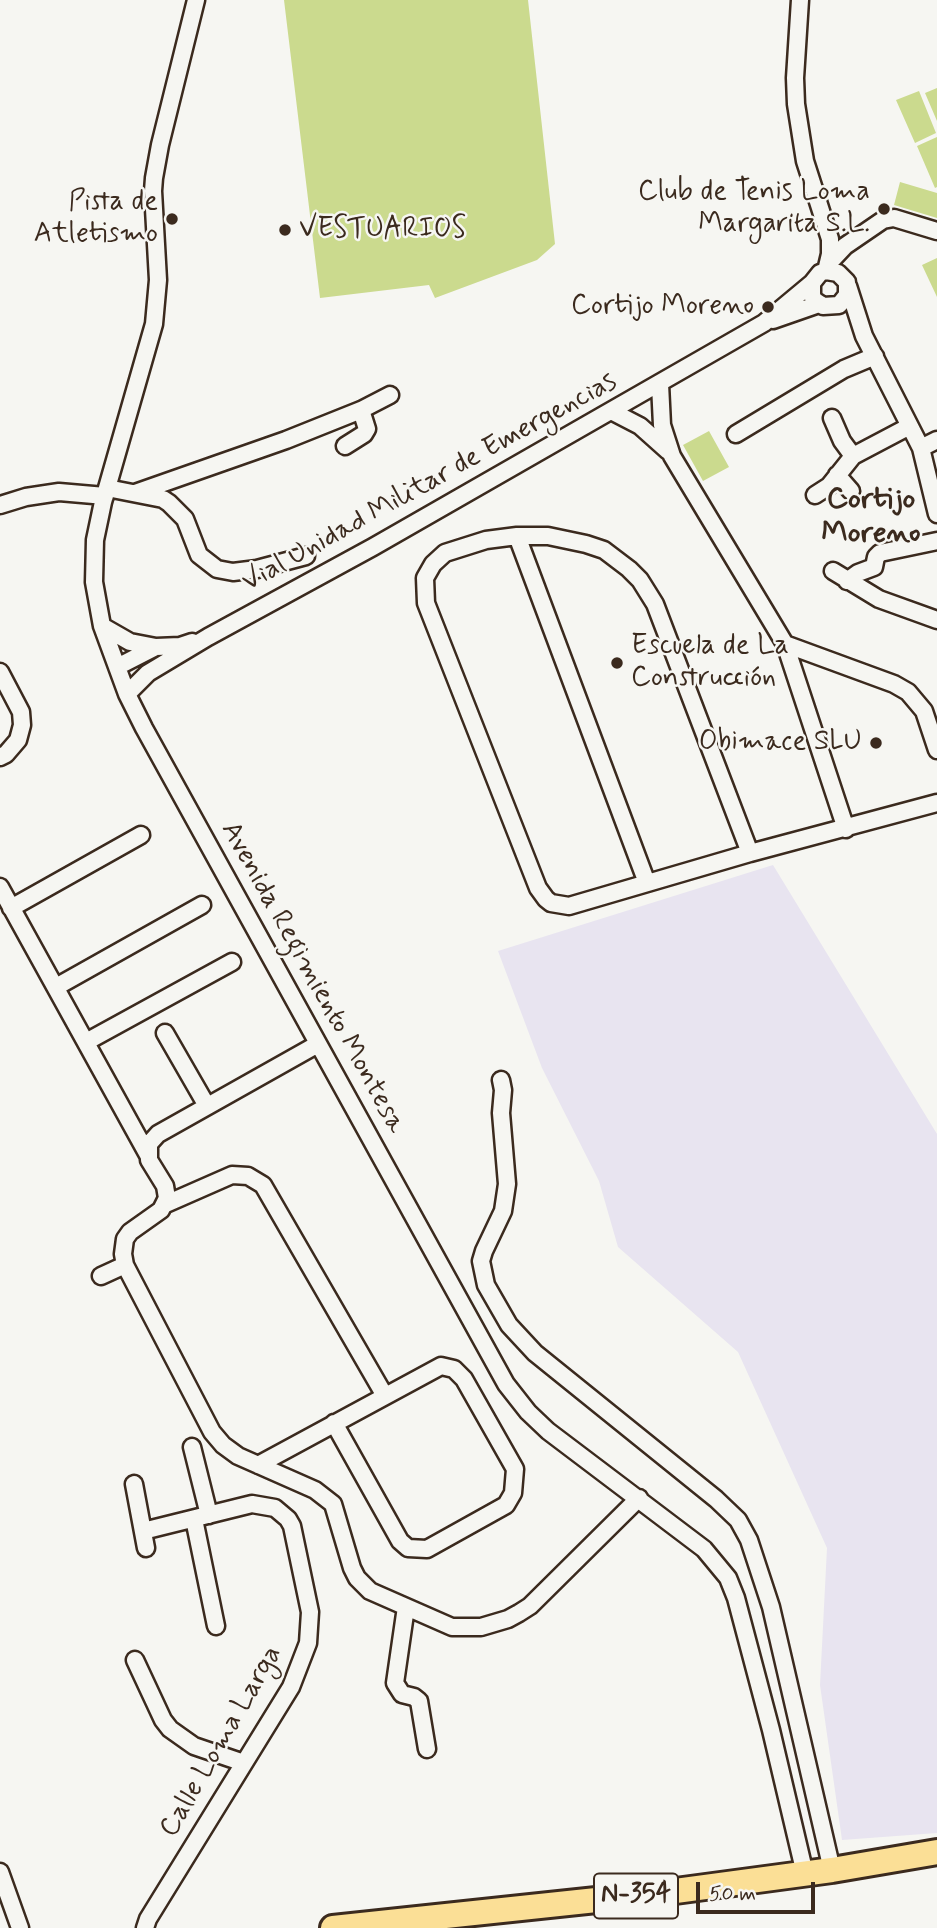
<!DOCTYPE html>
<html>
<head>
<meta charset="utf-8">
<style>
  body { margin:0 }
  #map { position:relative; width:937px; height:1928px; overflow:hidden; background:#f6f6f2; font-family:Mynerve,sans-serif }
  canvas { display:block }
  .scale { position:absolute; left:696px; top:1882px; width:119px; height:32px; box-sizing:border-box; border:4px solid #3b2a1e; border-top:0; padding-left:9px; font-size:21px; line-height:24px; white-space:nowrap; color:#3b2a1e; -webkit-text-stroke:5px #f6f6f2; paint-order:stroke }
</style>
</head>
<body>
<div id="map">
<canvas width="937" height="1928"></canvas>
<div class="scale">50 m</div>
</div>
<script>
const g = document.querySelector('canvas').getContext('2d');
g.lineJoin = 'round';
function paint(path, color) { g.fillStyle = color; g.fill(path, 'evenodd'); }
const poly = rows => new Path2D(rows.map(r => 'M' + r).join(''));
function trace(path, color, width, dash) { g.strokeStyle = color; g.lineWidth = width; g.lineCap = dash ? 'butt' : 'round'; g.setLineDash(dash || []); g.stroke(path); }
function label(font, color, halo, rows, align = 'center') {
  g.font = font + ' Mynerve,sans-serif'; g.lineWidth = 5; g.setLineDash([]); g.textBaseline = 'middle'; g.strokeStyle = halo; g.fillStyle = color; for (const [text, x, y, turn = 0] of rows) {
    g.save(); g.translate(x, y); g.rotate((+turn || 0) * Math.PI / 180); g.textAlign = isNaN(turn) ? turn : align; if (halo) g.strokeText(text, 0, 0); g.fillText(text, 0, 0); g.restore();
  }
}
paint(poly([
  [773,865,937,1134,937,1833,842,1840,820,1685,827,1548,738,1352,618,1247,599,1181,542,1068,498,951]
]), '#e8e4f0');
paint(poly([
  [284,0,528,0,555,244,537,260,435,298,429,285,320,298],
  [937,88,937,121,925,93],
  [919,91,936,133,915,143,896,100],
  [937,137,937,187,935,188,917,146],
  [900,182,937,193,937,218,894,205],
  [937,258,937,297,922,265],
  [709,431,729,467,703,481,683,445]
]), '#cbda8e');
const minor = poly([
  [196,0,160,145,154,178,153,191,158,280,154,324,103,502,95,540,94,582,102,626,127,694,144,728,506,1384,528,1412,548,1431,704,1549,728,1578,736,1598,771,1730,805,1874],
  [800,0,795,78,796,104,805,161,830,239,830,254,826,271],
  [829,263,845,246,883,220,894,218,937,231],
  [848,286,864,336,921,448,937,514],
  [773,320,819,304],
  [660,384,662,425,672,456,785,644,846,829],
  [611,411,640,426,668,451],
  [832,418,842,441,853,456],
  [736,434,844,369,875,356],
  [345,446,364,434,367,429,361,410],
  [921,448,937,440],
  [837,475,851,491],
  [107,488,163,499,169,503,185,519,199,555,217,569,233,572,257,569,306,556],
  [135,493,286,440,361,410,390,395],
  [815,495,829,486,853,456,908,427],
  [0,505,26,497,59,492,105,496],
  [517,536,647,883],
  [833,571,879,599,937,620],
  [847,581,858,573,874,567,876,557,880,553,937,541],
  [102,626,130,642,156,647,180,646,192,642],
  [785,644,894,684,908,692,924,711,937,750],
  [117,667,156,647],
  [0,672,21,712,22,725,18,740,6,754,0,757],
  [127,694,148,673,208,637,373,547,764,323,812,283,820,273,826,271,838,273,847,282,847,295,839,305,823,306,814,300,812,295,812,283],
  [750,853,655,604,640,580,629,569,604,550,586,544,548,536,517,536,486,540,445,553,433,564,425,578,426,603,538,888,546,899,551,903,569,906,750,853,937,803],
  [0,887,148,1155],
  [11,908,141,835],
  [56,987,202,905],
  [165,1033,207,1106],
  [86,1042,232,962],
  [318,1044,158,1134,149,1144,149,1160,165,1186,167,1198,161,1210,130,1232,125,1239,123,1254,125,1265,212,1432,223,1445,238,1456,315,1490,333,1504,352,1568,357,1578,370,1591,452,1627,481,1627,508,1619,519,1613,530,1606,639,1498],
  [501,1080,503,1090,501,1113,507,1184,503,1211,484,1251,481,1261,486,1285,509,1325,535,1353,716,1499,738,1520,749,1540,771,1607,832,1870],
  [166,1204,232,1175,248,1176,263,1185,385,1396],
  [101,1276,125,1265],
  [192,1447,209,1515],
  [258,1465,441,1366,454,1369,464,1379,515,1469,513,1493,506,1505,427,1549,408,1548,400,1541,334,1423],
  [134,1484,146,1548],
  [194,1519,216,1626],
  [143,1531,252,1504,275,1508,288,1519,292,1526,310,1612,308,1643,291,1687,148,1919,145,1928],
  [406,1607,395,1683,402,1694,414,1697,419,1701,427,1749],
  [135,1660,163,1720,170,1729,194,1746,244,1763],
  [0,1872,20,1928]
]);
const highway = poly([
  [333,1928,653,1894,832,1870,937,1852]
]);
trace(minor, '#3b2a1e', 21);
trace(highway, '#3b2a1e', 30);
trace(minor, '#f6f6f2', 16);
trace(highway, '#fbdf96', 24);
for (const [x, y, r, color] of [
  [884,209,7,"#3b2a1e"],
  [172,219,7,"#3b2a1e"],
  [285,230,7,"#3b2a1e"],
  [768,307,7,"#3b2a1e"],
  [617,663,7,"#3b2a1e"],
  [876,743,7,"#3b2a1e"]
]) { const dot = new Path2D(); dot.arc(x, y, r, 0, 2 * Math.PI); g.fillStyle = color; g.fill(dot); trace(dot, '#f6f6f2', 2.5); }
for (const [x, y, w] of [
  [636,1896,84]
]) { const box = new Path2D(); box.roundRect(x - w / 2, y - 22.5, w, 45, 5); g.fillStyle = '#f6f6f2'; g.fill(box); trace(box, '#3b2a1e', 2); }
label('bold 26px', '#3b2a1e', null, [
  ["N-354",636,1896]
]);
label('28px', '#3b2a1e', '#f6f6f2', [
  ["Club de Tenis Loma",870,193],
  ["Margarita S.L.",870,225],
  ["Pista de",158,203],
  ["Atletismo",158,235],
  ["VESTUARIOS",299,230,"left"],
  ["Cortijo Moreno",754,307],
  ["Escuela de La",631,647,"left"],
  ["Construcción",631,679,"left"],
  ["Obimace SLU",862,743]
], 'right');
label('28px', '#3b2a1e', '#f6f6f2', [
  ["Vial Unidad Militar de Emergencias",430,483,-29],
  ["Avenida Regimiento Montesa",312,978,61],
  ["Calle Loma Larga",222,1742,-60]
]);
label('bold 30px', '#3b2a1e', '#f6f6f2', [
  ["Cortijo",871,501],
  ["Moreno",871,535]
]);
</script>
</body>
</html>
